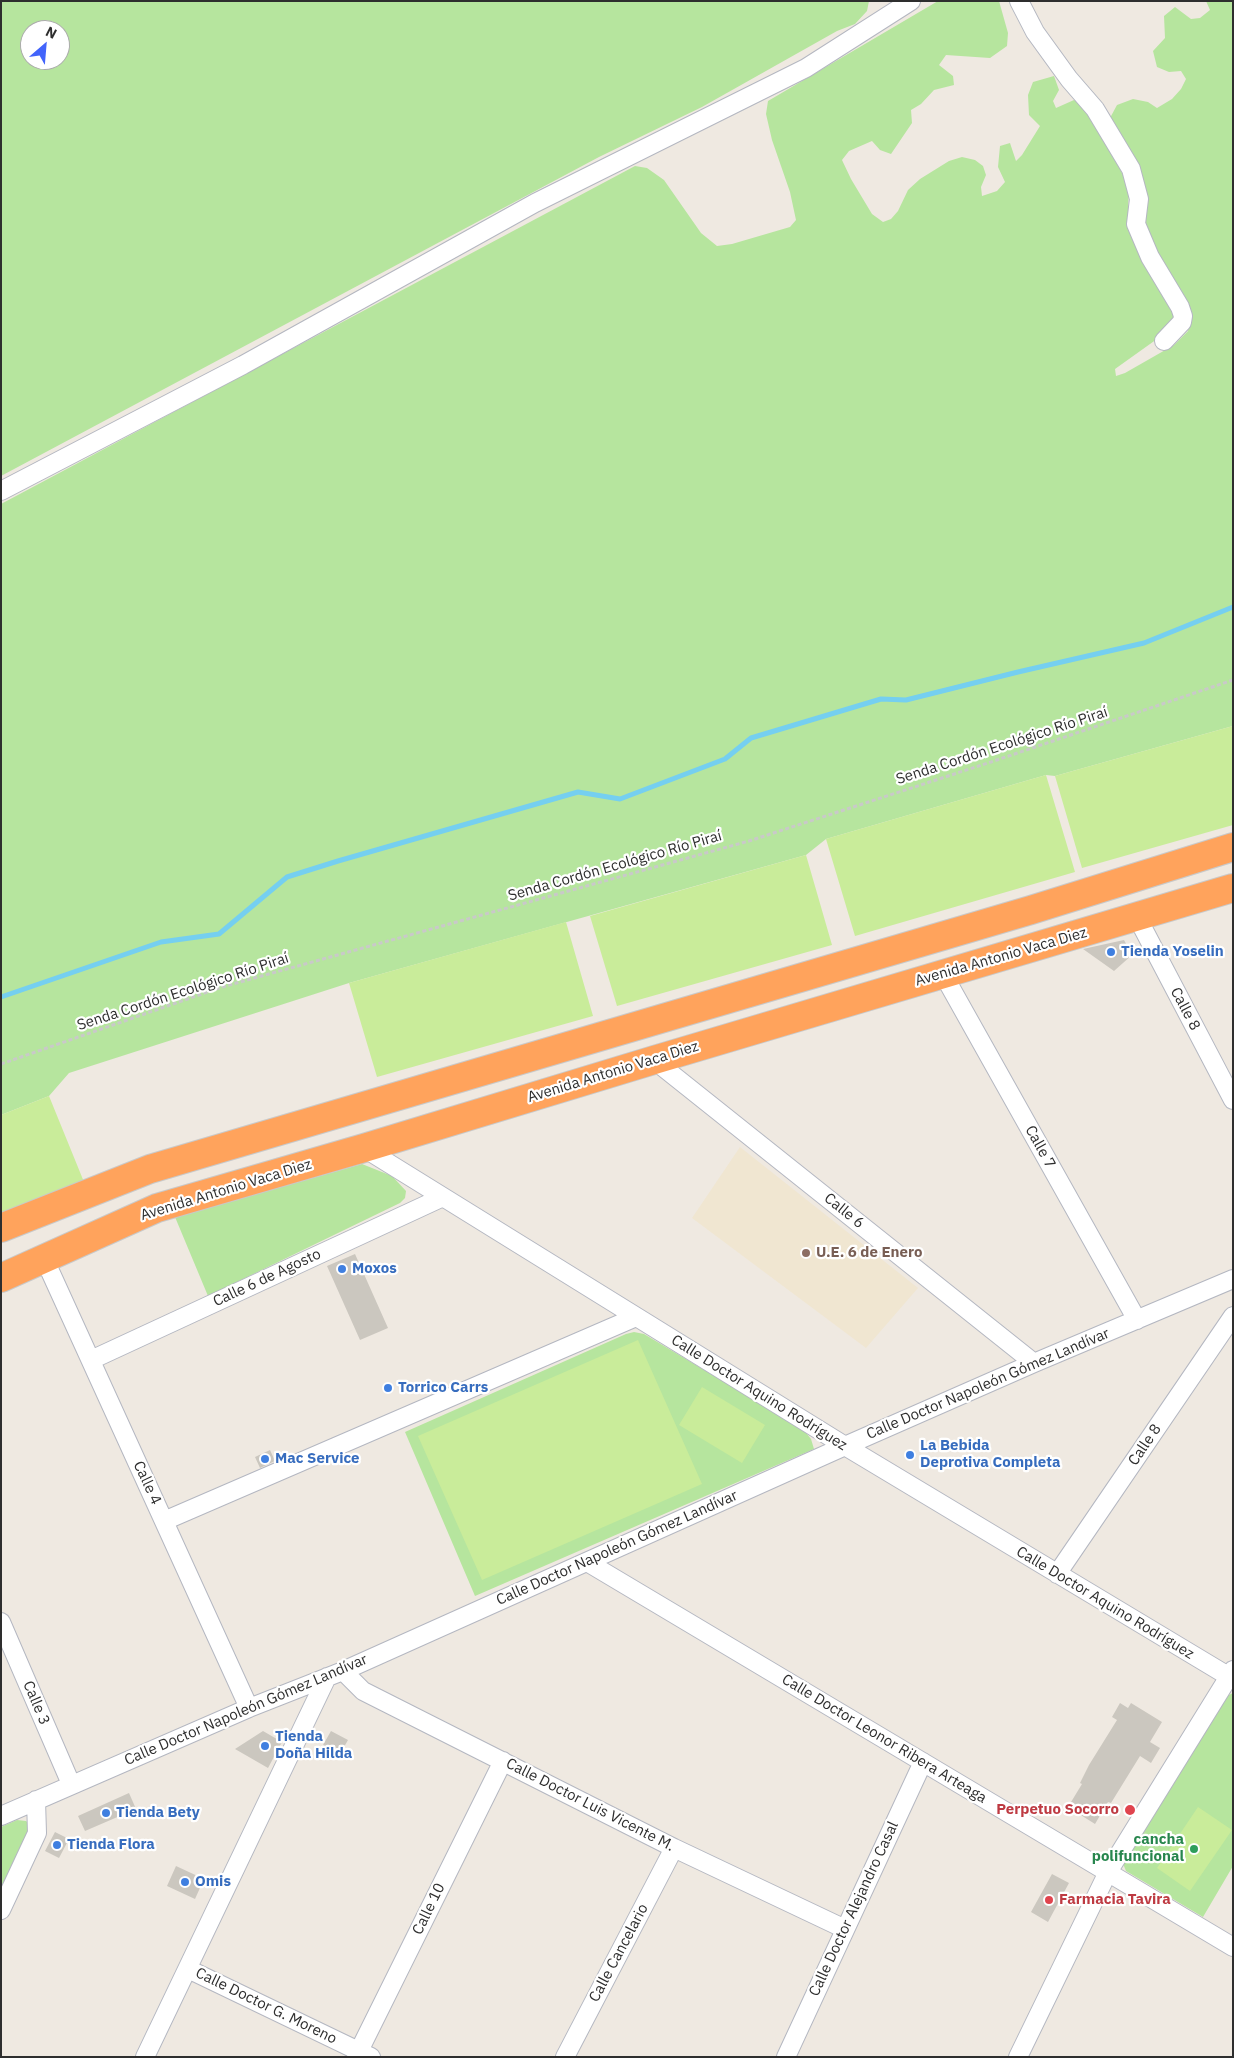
<!DOCTYPE html>
<html>
<head>
<meta charset="utf-8">
<style>
  body { margin:0 }
  #map { position:relative; width:1234px; height:2058px; overflow:hidden; background:#efe9e1; font-family:"IBM Plex Sans",sans-serif }
  canvas { display:block }
  .frame { position:absolute; inset:0; border:2px solid #2e2e2e; pointer-events:none }
  .north { position:absolute; left:20px; top:20px; width:50px; height:50px; box-sizing:border-box; background:#fff; border:1px solid #ababab; border-radius:50%; rotate:27deg; font-size:14px; font-weight:700; line-height:20px; text-align:center; color:#2e2e2e }
  .north::after { content:''; display:block; margin:auto; width:18px; height:22px; background:#4264fb; clip-path:polygon(50% 0,100% 100%,50% 72%,0 100%) }
</style>
</head>
<body>
<div id="map">
<canvas width="1234" height="2058"></canvas>
<div class="frame"></div>
<div class="north">N</div>
</div>
<script>
const g = document.querySelector('canvas').getContext('2d');
g.lineJoin = 'round';
function paint(path, color) { g.fillStyle = color; g.fill(path, 'evenodd'); }
const poly = rows => new Path2D(rows.map(r => 'M' + r).join(''));
function trace(path, color, width, dash) { g.strokeStyle = color; g.lineWidth = width; g.lineCap = dash ? 'butt' : 'round'; g.setLineDash(dash || []); g.stroke(path); }
function label(font, color, halo, rows, align = 'center') {
  g.font = font + ' "IBM Plex Sans",sans-serif'; g.lineWidth = 4.5; g.setLineDash([]); g.textBaseline = 'middle'; g.strokeStyle = halo; g.fillStyle = color; for (const [text, x, y, turn = 0] of rows) {
    g.save(); g.translate(x, y); g.rotate((+turn || 0) * Math.PI / 180); g.textAlign = isNaN(turn) ? turn : align; if (halo) g.strokeText(text, 0, 0); g.fillText(text, 0, 0); g.restore();
  }
}
paint(poly([
  [740,1147,918,1288,866,1348,692,1218]
]), '#f0e6d1');
paint(poly([
  [1,1,869,1,867,11,855,24,837,31,702,107,599,157,1,476],
  [30,30,60,30,60,60,30,60],
  [938,1,999,1,1008,33,1007,46,990,58,946,55,939,65,953,76,954,85,934,90,921,104,911,110,912,123,891,154,880,150,872,141,849,151,842,160,851,179,872,214,883,222,891,219,898,211,908,190,920,179,949,161,962,157,975,160,983,166,986,175,981,187,982,196,997,191,1005,182,998,167,1000,146,1010,143,1016,161,1022,155,1040,126,1029,115,1028,95,1033,82,1054,76,1059,90,1053,101,1056,108,1074,100,1084,106,1115,158,1129,188,1128,207,1131,232,1174,307,1175,317,1164,334,1115,369,1116,376,1125,373,1174,345,1188,331,1191,316,1156,253,1144,226,1148,202,1140,170,1110,118,1117,105,1133,99,1148,102,1157,108,1172,99,1181,89,1186,79,1181,71,1169,72,1157,67,1153,51,1165,38,1164,16,1175,7,1191,19,1200,18,1210,10,1206,1,1233,1,1233,726,1055,776,1046,775,826,839,806,855,349,983,69,1073,49,1096,1,1115,1,504,635,166,647,168,664,180,701,233,717,246,732,244,790,227,796,220,790,192,772,140,766,114,768,101],
  [362,1164,392,1176,406,1191,405,1198,400,1203,208,1296,175,1217],
  [634,1332,644,1334,803,1429,811,1439,814,1449,475,1596,405,1432,626,1334],
  [1233,1693,1233,1866,1203,1917,1126,1871,1122,1861,1227,1696],
  [17,1820,26,1821,31,1825,1,1898,1,1827]
]), '#b6e59e');
paint(poly([
  [1233,726,1233,825,1082,868,1055,776],
  [1046,775,1075,872,855,936,826,839],
  [806,855,832,945,617,1006,590,916],
  [566,922,593,1016,377,1077,349,983],
  [49,1096,84,1182,1,1214,1,1115],
  [638,1340,702,1484,482,1580,418,1436],
  [702,1387,765,1425,742,1463,679,1425],
  [1198,1807,1232,1830,1190,1891,1157,1868]
]), '#c9ec9a');
trace(poly([
  [1,997,161,942,219,934,287,877,338,861,578,792,620,799,725,759,751,738,881,699,906,700,1018,672,1144,643,1233,607]
]), '#75cff0', 5);
paint(poly([
  [1124,940,1132,955,1114,971,1083,949],
  [355,1254,388,1328,360,1340,327,1266],
  [270,1450,275,1461,260,1468,255,1457],
  [1120,1703,1128,1708,1131,1703,1162,1722,1150,1742,1160,1748,1151,1763,1140,1756,1111,1803,1108,1802,1095,1824,1068,1807,1082,1784,1080,1783,1089,1765,1117,1720,1112,1717],
  [263,1731,282,1742,268,1768,235,1749],
  [331,1731,348,1740,340,1754,323,1745],
  [129,1793,136,1809,85,1831,78,1816],
  [55,1832,69,1839,59,1858,45,1851],
  [176,1866,204,1879,195,1899,167,1886],
  [1052,1874,1069,1883,1048,1922,1031,1912]
]), '#cbc7bf');
const street = poly([
  [1019,1,1035,32,1069,79,1095,109,1131,169,1139,199,1136,224,1150,257,1180,307,1183,316,1182,322,1164,341],
  [1,491,243,365,535,203,806,68,911,1],
  [1137,917,1233,1100],
  [943,974,1137,1320],
  [654,1060,1034,1363],
  [364,1148,845,1446,1233,1679],
  [44,1258,249,1708],
  [91,1360,443,1197],
  [164,1521,636,1317],
  [587,1562,1233,1947],
  [1057,1574,1233,1316],
  [1,1622,71,1784],
  [343,1671,363,1691,674,1848,845,1929],
  [1,1816,249,1708,343,1671,845,1446,1034,1363,1233,1279],
  [1,1910,37,1833,36,1800],
  [188,1969,371,2057],
  [145,2057,327,1677],
  [356,2057,503,1761],
  [565,2057,674,1848],
  [786,2057,923,1762],
  [1018,2057,1108,1872,1233,1670]
]);
const highway = poly([
  [1,1228,150,1169,1031,910,1233,847],
  [1,1278,157,1208,364,1148,654,1060,1233,888]
]);
trace(street, '#b4b7c1', 20);
trace(highway, '#c9c9c9', 30);
trace(poly([
  [1,1064,222,987,749,841,991,762,1233,680]
]), '#c9c9c9', 3, [4, 2.5]);
trace(street, '#fff', 18);
trace(highway, '#ffa35c', 28);
for (const [x, y, r, color] of [
  [1111,952,5,"#3f7fe0"],
  [806,1253,5,"#8d6e63"],
  [342,1269,5,"#3f7fe0"],
  [388,1388,5,"#3f7fe0"],
  [910,1455,5,"#3f7fe0"],
  [265,1459,5,"#3f7fe0"],
  [265,1746,5,"#3f7fe0"],
  [1130,1810,6,"#e0444e"],
  [106,1813,5,"#3f7fe0"],
  [57,1845,5,"#3f7fe0"],
  [1194,1849,5,"#2e9e5b"],
  [185,1882,5,"#3f7fe0"],
  [1049,1900,5,"#e0444e"]
]) { const dot = new Path2D(); dot.arc(x, y, r, 0, 2 * Math.PI); g.fillStyle = color; g.fill(dot); trace(dot, '#fff', 2); }
label('15px', '#2e2e2e', '#fff', [
  ["Senda Cordón Ecológico Río Piraí",1002,746,-18],
  ["Senda Cordón Ecológico Río Piraí",615,866,-16],
  ["Avenida Antonio Vaca Diez",1001,957,-16],
  ["Senda Cordón Ecológico Río Piraí",183,992,-18],
  ["Calle 8",1185,1009,62],
  ["Avenida Antonio Vaca Diez",613,1072,-17],
  ["Calle 7",1040,1147,61],
  ["Avenida Antonio Vaca Diez",226,1190,-17],
  ["Calle 6",844,1211,39],
  ["Calle 6 de Agosto",267,1278,-25],
  ["Calle Doctor Napoleón Gómez Landívar",988,1384,-23],
  ["Calle Doctor Aquino Rodríguez",759,1393,32],
  ["Calle 8",1145,1445,-56],
  ["Calle 4",147,1483,65],
  ["Calle Doctor Napoleón Gómez Landívar",617,1548,-24],
  ["Calle Doctor Aquino Rodríguez",1105,1603,31],
  ["Calle 3",36,1703,67],
  ["Calle Doctor Napoleón Gómez Landívar",246,1710,-23],
  ["Calle Doctor Leonor Ribera Arteaga",884,1739,31],
  ["Calle Doctor Luis Vicente M.",590,1805,27],
  ["Calle 10",429,1909,-64],
  ["Calle Doctor Alejandro Casal",854,1909,-65],
  ["Calle Cancelario",619,1953,-62],
  ["Calle Doctor G. Moreno",266,2006,26]
]);
label('bold 15px', '#366cbe', '#fff', [
  ["Tienda Yoselin",1121,952],
  ["Moxos",352,1269],
  ["Torrico Carrs",398,1388],
  ["La Bebida",920,1446],
  ["Deprotiva Completa",920,1463],
  ["Mac Service",275,1459],
  ["Tienda",275,1737],
  ["Doña Hilda",275,1754],
  ["Tienda Bety",116,1813],
  ["Tienda Flora",67,1845],
  ["Omis",195,1882]
], 'left');
label('bold 15px', '#785e54', '#fff', [
  ["U.E. 6 de Enero",816,1253]
], 'left');
label('bold 15px', '#be3a42', '#fff', [
  ["Perpetuo Socorro",1119,1810],
  ["Farmacia Tavira",1059,1900,"left"]
], 'right');
label('bold 15px', '#27864d', '#fff', [
  ["cancha",1184,1840],
  ["polifuncional",1184,1857]
], 'right');
</script>
</body>
</html>
